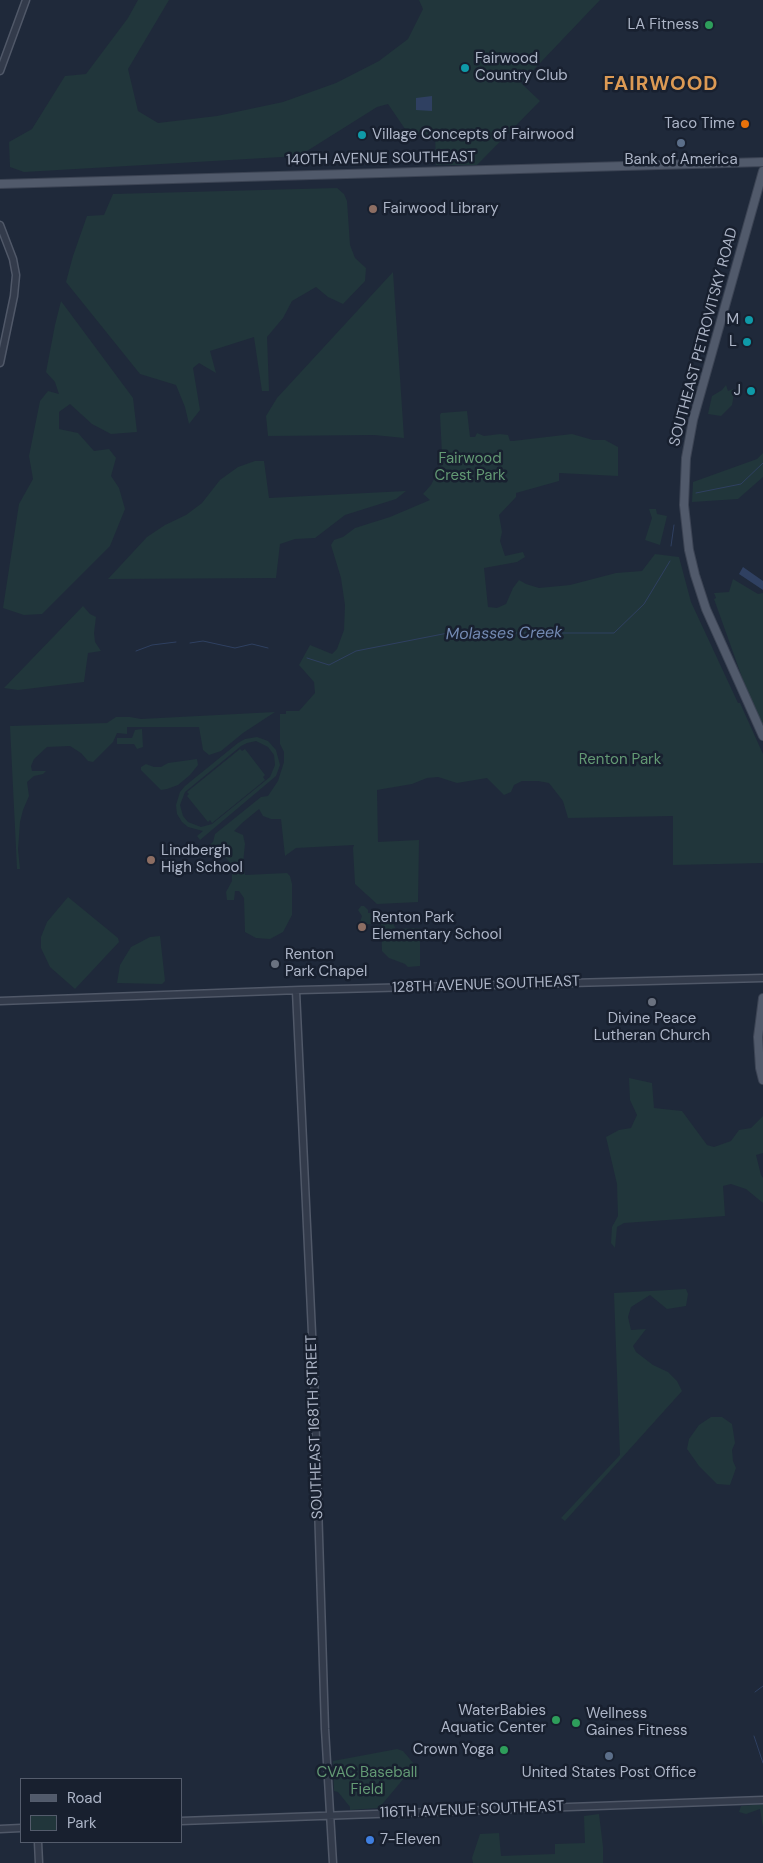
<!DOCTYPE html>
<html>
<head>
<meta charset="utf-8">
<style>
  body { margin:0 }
  #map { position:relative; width:763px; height:1863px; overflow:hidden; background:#1f293a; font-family:"DM Sans",sans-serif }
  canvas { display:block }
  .legend { position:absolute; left:20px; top:1778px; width:162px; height:65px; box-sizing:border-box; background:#18202f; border:1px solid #545c6c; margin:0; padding:6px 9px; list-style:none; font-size:15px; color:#adb5c7 }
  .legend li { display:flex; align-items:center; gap:10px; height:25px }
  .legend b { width:25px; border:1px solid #545c6c }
</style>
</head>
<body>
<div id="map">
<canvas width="763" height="1863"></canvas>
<ul class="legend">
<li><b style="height:6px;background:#515a6b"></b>Road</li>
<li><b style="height:14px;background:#21363b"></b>Park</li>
</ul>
</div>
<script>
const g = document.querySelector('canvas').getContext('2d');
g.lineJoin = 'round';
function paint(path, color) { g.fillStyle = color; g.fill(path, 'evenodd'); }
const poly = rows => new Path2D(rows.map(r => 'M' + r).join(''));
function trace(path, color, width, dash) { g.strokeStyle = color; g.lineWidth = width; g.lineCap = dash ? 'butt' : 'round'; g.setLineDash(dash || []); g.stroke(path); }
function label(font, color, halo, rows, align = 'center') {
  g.font = font + ' "DM Sans",sans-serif'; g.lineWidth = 5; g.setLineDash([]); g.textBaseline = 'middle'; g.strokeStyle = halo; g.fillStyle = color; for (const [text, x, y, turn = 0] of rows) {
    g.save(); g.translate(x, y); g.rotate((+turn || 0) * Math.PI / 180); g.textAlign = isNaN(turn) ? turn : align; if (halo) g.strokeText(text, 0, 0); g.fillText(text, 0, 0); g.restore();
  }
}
paint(poly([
  [138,0,169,0,128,69,138,111,158,123,217,116,283,102,336,83,379,61,408,39,423,9,419,0,600,0,521,83,540,101,477,165,436,165,435,134,413,135,405,129,388,104,377,107,299,156,24,172,10,167,9,142,32,129,65,76,86,74,128,18],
  [337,188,344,194,347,201,350,245,355,258,366,268,365,281,343,304,328,297,316,287,292,301,283,318,267,337,269,391,262,391,254,337,210,351,216,373,199,363,193,368,200,410,189,424,185,407,176,385,140,374,66,282,73,256,87,216,104,215,113,194],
  [393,272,404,438,374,435,268,436,266,416,277,398],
  [61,301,133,398,137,432,111,434,92,424,70,404,59,412,59,429,78,433,94,451,109,449,116,458,111,476,119,488,125,509,110,546,42,614,24,615,3,608,19,504,33,479,29,456,40,401,48,391,59,394,55,382,46,372,55,325],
  [726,385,728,391,733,389,734,394,732,405,721,416,708,414,712,396,722,390],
  [467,411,470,437,475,437,477,433,484,436,500,434,508,435,510,441,513,441,572,434,593,440,605,440,618,447,618,476,559,473,559,481,516,493,516,497,499,515,502,532,500,541,505,556,523,552,525,557,517,562,484,568,488,607,497,608,506,604,513,588,519,580,526,584,539,588,570,585,616,573,642,571,655,554,679,557,691,602,738,703,740,703,763,754,763,863,673,865,673,816,568,818,563,801,549,783,538,781,522,781,514,785,511,792,504,795,487,778,457,783,438,777,427,778,412,784,377,790,378,842,419,840,418,902,377,904,355,884,353,848,354,845,296,848,285,856,281,819,271,819,263,816,259,809,242,823,234,831,243,835,245,844,243,863,245,875,287,873,290,876,292,884,292,915,283,932,270,939,256,938,245,932,244,898,239,891,235,891,234,900,227,900,226,892,232,881,232,869,229,861,222,854,210,854,205,849,213,842,215,834,261,797,268,796,278,781,284,762,284,752,280,744,280,714,286,714,286,711,299,711,315,693,314,682,299,665,310,645,332,654,337,649,344,630,345,605,341,578,331,545,334,540,343,537,355,528,390,517,430,500,423,494,431,485,437,473,442,454,440,415,441,413],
  [763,453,763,477,738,499,692,502,693,482,757,459],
  [255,461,264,461,269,498,406,491,396,499,345,515,315,538,295,539,280,544,276,578,108,579,147,537,165,525,186,515,202,503,220,480,238,467],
  [649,509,656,509,657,514,667,516,660,545,645,540,652,518],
  [733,579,758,594,763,593,763,736,714,599,716,598,714,593,729,592],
  [83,606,90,614,96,617,94,633,95,642,101,651,88,653,84,682,18,690,4,688],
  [275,712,243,733,221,751,209,755,203,750,199,727,127,727,127,734,117,733,113,742,93,762,88,761,81,753,70,746,47,747,34,759,31,766,32,771,46,771,43,774,34,776,27,782,29,796,23,810,20,822,18,849,20,869,17,869,10,726,107,723,116,717,130,717,141,719],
  [142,729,143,747,137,749,134,744,117,744,117,738,132,738,135,730],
  [257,737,268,741,276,750,280,765,276,776,200,840,197,836,203,831,188,827,182,822,177,814,176,805,180,792,185,786,238,743,245,739],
  [256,741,268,747,274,755,275,765,270,777,212,824,201,827,188,822,183,816,180,805,185,792,241,746,247,743],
  [240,749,242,751,245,749,265,775,263,777,265,780,212,823,210,820,208,822,187,796,189,794,187,792],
  [197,759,198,765,190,775,178,785,167,789,161,790,141,770,141,767,146,764,154,767,161,767,168,763],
  [68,897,118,938,119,942,75,989,50,967,41,948,41,937,47,922],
  [361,906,364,906,368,910,368,913,372,913,376,917,376,920,372,924,363,924,360,922,362,916,358,910],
  [381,920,391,920,396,929,420,928,420,966,408,967,405,964,389,958,382,951],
  [160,936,165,981,162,984,117,983,120,965,131,947,150,937],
  [629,1078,652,1083,654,1108,682,1111,707,1145,714,1147,731,1141,739,1130,751,1128,763,1116,763,1153,756,1155,761,1175,763,1178,763,1203,746,1189,731,1184,723,1186,725,1216,624,1223,617,1227,615,1248,611,1243,612,1227,618,1216,617,1184,606,1137,619,1130,631,1128,637,1115,630,1100],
  [686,1289,688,1294,686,1306,667,1309,650,1295,631,1307,628,1317,631,1330,646,1329,633,1346,636,1352,653,1365,668,1372,677,1381,682,1391,565,1521,561,1518,620,1455,614,1293],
  [711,1417,722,1417,732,1424,735,1443,732,1450,733,1461,736,1468,730,1485,717,1484,699,1466,687,1449,689,1439,699,1425],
  [397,1749,403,1751,415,1765,379,1808,350,1810,350,1807,338,1792,334,1791,333,1761],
  [763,1804,763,1828,760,1809,746,1814,739,1812,741,1806],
  [599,1814,603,1847,603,1863,473,1863,472,1858,480,1834,499,1833,501,1856,555,1854,555,1844,585,1843,584,1816]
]), '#21363b');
paint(poly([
  [432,96,432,111,416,110,416,98],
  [743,567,763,581,763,590,739,574]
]), '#2f4061');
trace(poly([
  [696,493,741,484,763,463],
  [671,546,674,525],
  [190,643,203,641,235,648,252,644,268,648],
  [136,651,152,645,176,642],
  [307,658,329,665,356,651,448,633,614,633,644,604,670,561],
  [755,1692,763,1686],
  [754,1736,763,1763]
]), '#2f4061', 1);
const minor = poly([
  [0,71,26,0],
  [0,225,13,259,16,275,14,296,0,363],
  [296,991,314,1376,325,1729,333,1863],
  [0,1001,300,990,763,978],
  [181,1821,763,1800],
  [0,1829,21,1828],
  [38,1842,39,1863]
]);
const major = poly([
  [763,171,693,420,686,458,684,505,689,550,695,575,706,609,763,736],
  [0,184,763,162],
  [763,998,758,1037,760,1068,763,1080]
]);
trace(minor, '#505868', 9);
trace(major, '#3c4454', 10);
trace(minor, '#333b4b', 6);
trace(major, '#515a6b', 8);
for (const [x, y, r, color] of [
  [709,25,5,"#2e9e5b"],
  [465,68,5,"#0f9aa8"],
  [745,124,5,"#e8710a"],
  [362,135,5,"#0f9aa8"],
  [681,143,5,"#5c6f8a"],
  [373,209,5,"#8d6e63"],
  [749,320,5,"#0f9aa8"],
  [747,342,5,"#0f9aa8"],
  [751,391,5,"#0f9aa8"],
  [151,860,5,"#8d6e63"],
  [362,927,5,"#8d6e63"],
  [275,964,5,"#6b7280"],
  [652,1002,5,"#6b7280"],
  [556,1720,5,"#2e9e5b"],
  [576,1723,5,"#2e9e5b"],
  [504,1750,5,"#2e9e5b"],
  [609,1756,5,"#5c6f8a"],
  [370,1840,5,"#3f7fe0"]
]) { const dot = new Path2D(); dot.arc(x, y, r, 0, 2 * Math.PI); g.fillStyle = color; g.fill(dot); trace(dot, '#18202f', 2); }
label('15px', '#adb5c7', '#18202f', [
  ["LA Fitness",699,25,"right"],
  ["Fairwood",475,59],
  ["Country Club",475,76],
  ["Taco Time",735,124,"right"],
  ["Village Concepts of Fairwood",372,135],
  ["Bank of America",681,160,"center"],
  ["Fairwood Library",383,209],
  ["M",739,320,"right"],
  ["L",737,342,"right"],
  ["J",741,391,"right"],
  ["Lindbergh",161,851],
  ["High School",161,868],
  ["Renton Park",372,918],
  ["Elementary School",372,935],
  ["Renton",285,955],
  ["Park Chapel",285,972],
  ["Divine Peace",652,1019,"center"],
  ["Lutheran Church",652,1036,"center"],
  ["WaterBabies",546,1711,"right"],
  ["Aquatic Center",546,1728,"right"],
  ["Wellness",586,1714],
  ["Gaines Fitness",586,1731],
  ["Crown Yoga",494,1750,"right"],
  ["United States Post Office",609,1773,"center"],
  ["7-Eleven",380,1840]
], 'left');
label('15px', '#adb5c7', '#18202f', [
  ["140TH AVENUE SOUTHEAST",381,159,-1],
  ["SOUTHEAST PETROVITSKY ROAD",704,337,-75],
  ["128TH AVENUE SOUTHEAST",486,985,-2],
  ["SOUTHEAST 168TH STREET",315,1427,-92],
  ["116TH AVENUE SOUTHEAST",472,1810,-2]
]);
label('15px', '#639974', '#18202f', [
  ["Fairwood",470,459],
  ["Crest Park",470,476],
  ["Renton Park",620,760],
  ["CVAC Baseball",367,1773],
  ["Field",367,1790]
]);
label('italic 16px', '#7389b2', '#18202f', [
  ["Molasses Creek",504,634,-1]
]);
g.letterSpacing = '1px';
label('bold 20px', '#dc9a54', '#18202f', [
  ["FAIRWOOD",661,85]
]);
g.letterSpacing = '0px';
</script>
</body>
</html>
